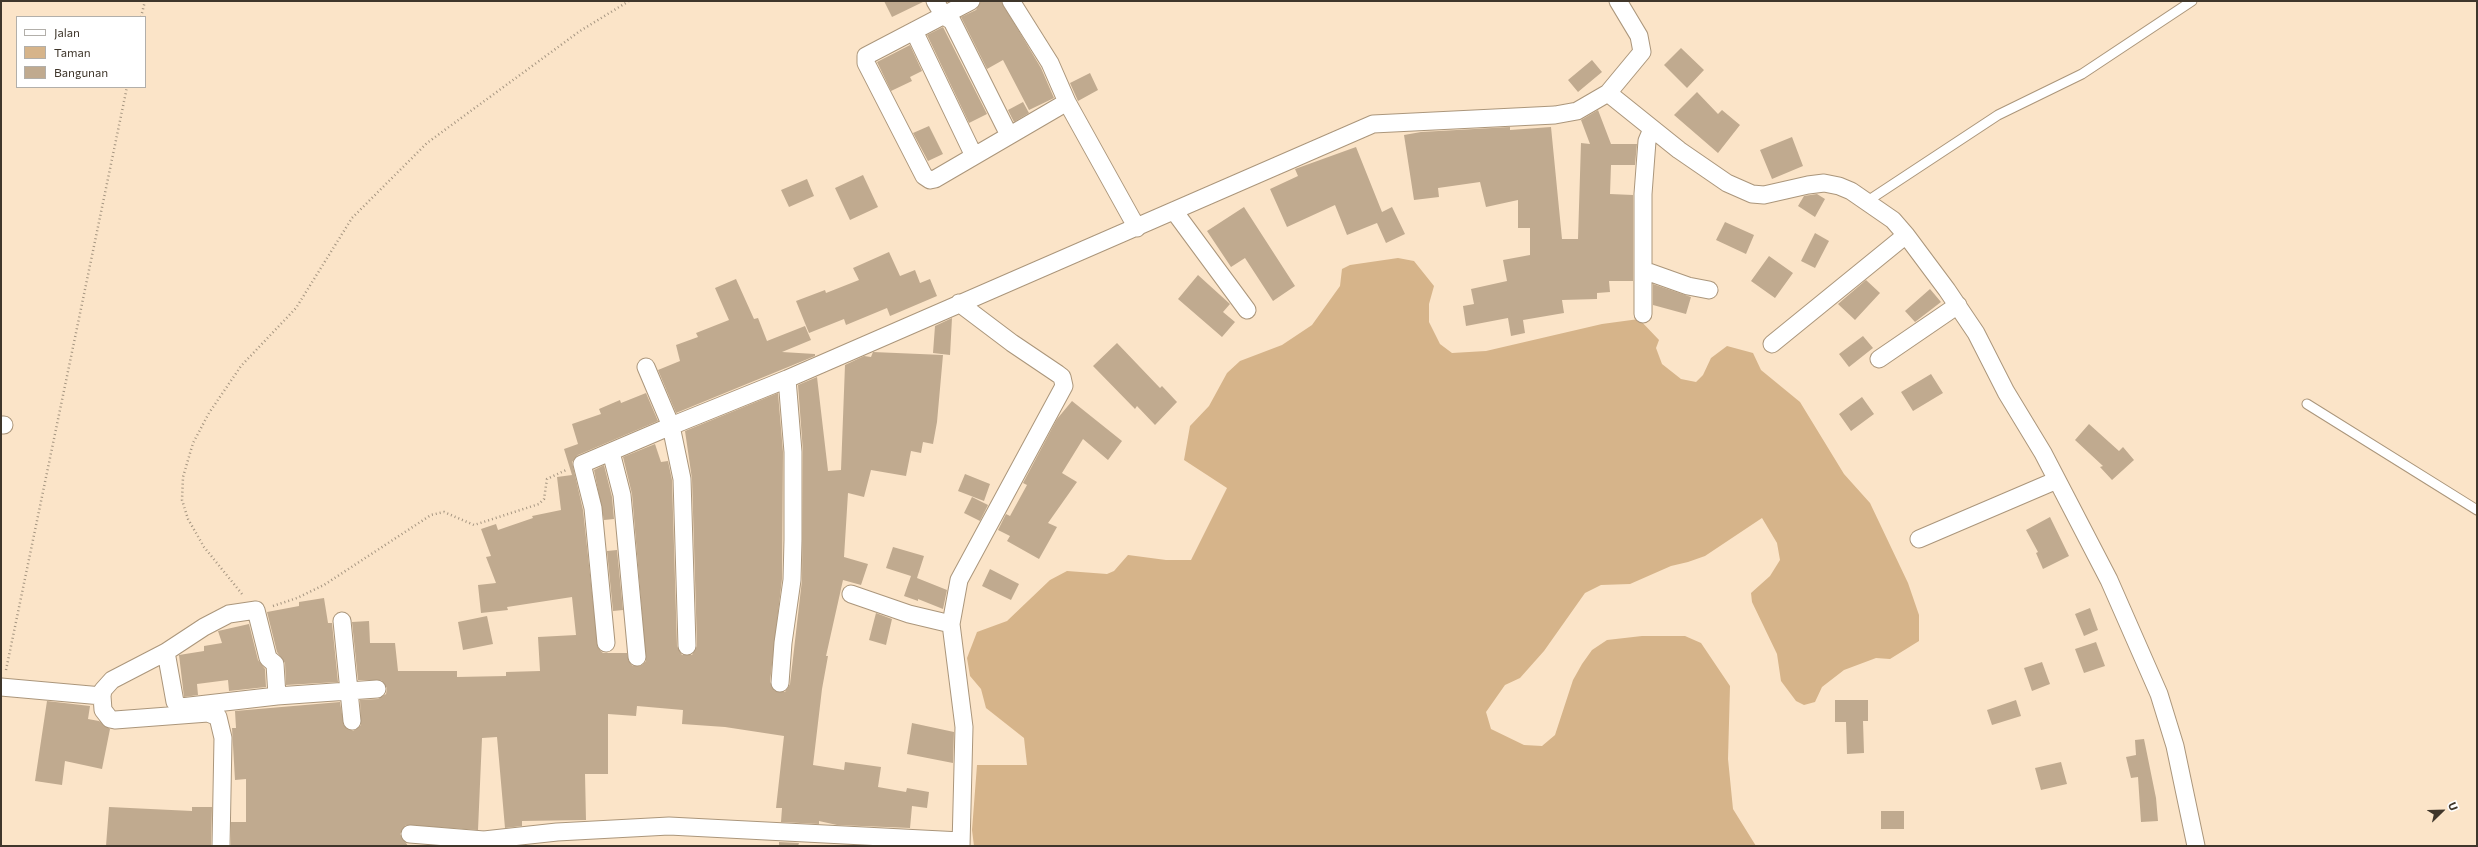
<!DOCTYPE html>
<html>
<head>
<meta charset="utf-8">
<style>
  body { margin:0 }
  #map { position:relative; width:2478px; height:847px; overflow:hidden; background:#fbe4c8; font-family:Commissioner,sans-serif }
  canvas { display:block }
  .frame { position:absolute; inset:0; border:2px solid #3f362b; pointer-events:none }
  .legend { position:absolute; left:16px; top:16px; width:130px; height:72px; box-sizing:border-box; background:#fff; border:1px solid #b2afaa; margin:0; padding:5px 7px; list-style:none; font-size:12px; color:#3f362b }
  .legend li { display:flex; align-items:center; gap:8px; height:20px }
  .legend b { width:20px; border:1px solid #b2afaa }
  .north { position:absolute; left:2422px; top:791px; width:40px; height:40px; -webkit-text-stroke:3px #fff; paint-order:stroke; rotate:67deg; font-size:11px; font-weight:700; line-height:16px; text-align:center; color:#3f362b }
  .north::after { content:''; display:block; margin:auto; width:14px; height:18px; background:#3f362b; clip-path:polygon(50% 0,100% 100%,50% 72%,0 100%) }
</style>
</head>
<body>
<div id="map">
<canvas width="2478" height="847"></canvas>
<div class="frame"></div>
<ul class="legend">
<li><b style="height:5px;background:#fff"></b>Jalan</li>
<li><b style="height:11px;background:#d6b48a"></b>Taman</li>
<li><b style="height:11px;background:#c0aa8f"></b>Bangunan</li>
</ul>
<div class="north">U</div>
</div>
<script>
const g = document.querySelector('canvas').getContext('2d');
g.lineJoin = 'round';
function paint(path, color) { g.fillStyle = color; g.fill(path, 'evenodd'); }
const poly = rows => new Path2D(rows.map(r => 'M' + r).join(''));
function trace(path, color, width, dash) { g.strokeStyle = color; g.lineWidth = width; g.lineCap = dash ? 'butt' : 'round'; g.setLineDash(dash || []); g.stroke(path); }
paint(poly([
  [1398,258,1414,261,1434,286,1429,304,1429,322,1440,344,1452,353,1486,351,1602,324,1639,319,1659,340,1656,348,1662,364,1681,379,1696,382,1703,375,1711,358,1727,346,1753,353,1761,370,1800,402,1844,474,1870,503,1908,583,1919,615,1919,641,1890,659,1876,658,1844,670,1822,687,1815,702,1804,705,1796,701,1781,681,1777,654,1752,602,1751,593,1770,576,1780,560,1777,543,1762,518,1705,556,1688,562,1671,566,1630,584,1601,585,1585,593,1544,651,1520,678,1505,685,1486,712,1491,729,1524,745,1542,746,1555,735,1573,680,1582,664,1592,650,1607,640,1642,636,1685,636,1701,643,1730,686,1728,759,1733,809,1756,846,974,846,972,830,977,765,1027,765,1024,738,986,708,981,689,970,676,967,658,977,632,1007,621,1050,580,1067,571,1107,574,1114,571,1128,555,1166,560,1191,560,1227,488,1184,460,1190,426,1209,406,1227,373,1240,361,1282,345,1312,325,1340,286,1342,269,1350,265]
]), '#d6b48a');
paint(poly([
  [884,1,925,1,892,17],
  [981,1,1001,1,1041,68,1054,98,1029,110,1003,60,987,69,961,17,976,10],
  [943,27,987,114,969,123,927,35],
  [910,45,922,71,910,77,912,81,891,91,877,62],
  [1681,48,1704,70,1687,88,1664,65],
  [1592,60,1602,72,1578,92,1568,80],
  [1090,73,1098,90,1078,101,1070,83],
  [1697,92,1718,114,1722,110,1740,125,1718,153,1674,115],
  [1023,102,1029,113,1014,122,1008,110],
  [1598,110,1611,144,1637,144,1635,165,1611,165,1610,194,1633,195,1633,281,1609,281,1610,292,1597,293,1597,299,1562,300,1564,313,1523,320,1525,333,1511,336,1508,318,1466,326,1463,306,1474,304,1471,289,1507,281,1503,260,1530,255,1530,228,1518,228,1518,200,1486,207,1480,182,1438,188,1439,197,1414,200,1404,135,1421,132,1510,127,1510,130,1551,127,1562,239,1578,239,1581,143,1590,144,1581,120],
  [929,126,943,154,928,161,913,133],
  [1792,137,1803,166,1772,179,1760,150],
  [1356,147,1382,212,1392,207,1405,234,1386,243,1377,223,1347,235,1335,205,1287,227,1270,189,1298,176,1295,169],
  [863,175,878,207,850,220,835,188],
  [807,179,814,196,789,207,781,190],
  [1817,194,1825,199,1815,217,1798,206,1804,196],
  [1244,207,1295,286,1273,301,1245,258,1231,267,1207,231],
  [1725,222,1754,235,1746,254,1716,240],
  [1815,233,1829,241,1815,268,1801,261],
  [889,252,900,276,915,270,920,283,930,279,937,296,890,316,887,308,846,325,844,319,809,333,796,301,825,290,826,293,859,280,853,268],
  [1769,256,1793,273,1775,298,1751,281],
  [1198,275,1230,304,1223,312,1235,322,1222,337,1178,299],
  [736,279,754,319,758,318,767,341,805,326,811,340,782,352,815,354,815,356,676,413,658,370,680,361,676,345,698,337,696,333,729,320,715,288],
  [1866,280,1880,293,1855,320,1838,304],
  [1653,284,1691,297,1686,314,1653,305],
  [1930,289,1941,302,1915,322,1905,311],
  [952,318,950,355,933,353,935,326],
  [1863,336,1873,348,1849,367,1839,354],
  [1117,343,1160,388,1162,386,1177,402,1155,425,1137,406,1135,409,1093,366],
  [873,352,943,355,937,422,933,444,923,442,921,453,911,451,906,476,871,470,864,497,848,493,844,557,868,564,861,585,843,580,826,656,828,656,822,689,813,765,844,770,845,762,881,767,878,787,906,792,907,788,929,792,927,808,912,806,910,828,837,825,819,821,819,824,781,822,782,808,776,808,784,736,725,727,682,724,683,710,637,706,636,716,608,714,608,774,585,774,586,820,522,821,522,826,505,828,497,737,482,738,478,830,406,825,400,834,408,846,231,846,231,822,246,822,246,779,235,780,232,728,236,728,235,711,340,702,344,726,353,731,361,725,360,700,378,699,386,694,387,688,381,680,358,680,352,622,369,621,370,643,395,643,398,671,457,671,457,677,506,676,506,672,540,671,538,637,576,635,572,597,507,607,508,610,481,613,478,585,496,583,486,557,491,556,481,529,496,524,498,530,533,518,532,516,561,510,557,477,572,475,564,449,578,444,572,424,601,414,599,409,620,400,621,403,646,393,658,421,578,455,572,462,583,510,598,648,603,653,627,653,629,662,633,666,642,665,646,661,632,494,623,457,655,444,661,462,668,461,672,480,677,646,682,655,692,655,697,646,692,479,685,431,778,393,783,452,782,579,770,682,775,691,785,692,790,684,802,580,803,452,798,385,817,377,828,471,841,470,845,365,864,356,871,357],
  [1931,374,1943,393,1913,411,1901,392],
  [1862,397,1874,414,1851,431,1839,414],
  [1072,401,1122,441,1108,460,1083,439,1062,473,1077,482,1048,523,1057,527,1039,559,1007,541,1010,536,998,530,1006,514,1010,516,1027,485,1023,483,1057,419],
  [2089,424,2119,451,2123,447,2134,460,2112,480,2100,467,2103,466,2075,440],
  [604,465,612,497,614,519,604,520,594,470],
  [965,474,990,484,984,501,958,491],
  [972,497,988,505,980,521,964,513],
  [2050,517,2069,556,2043,569,2036,553,2038,552,2026,530],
  [893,547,924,556,917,578,947,590,943,609,918,599,918,601,904,596,911,576,886,568],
  [617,550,623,610,613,611,607,551],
  [990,569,1019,584,1011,600,982,586],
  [324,598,328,623,332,623,338,682,286,685,285,663,277,652,267,612,299,606,299,602],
  [2090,608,2098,630,2084,636,2075,614],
  [876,613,892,619,886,645,869,640],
  [487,616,493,644,463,650,458,622],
  [249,624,258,660,265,669,266,687,229,691,228,680,197,684,198,695,184,697,179,655,204,651,204,646,222,643,218,631],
  [2096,642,2105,666,2084,673,2075,649],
  [2042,662,2050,684,2032,691,2024,668],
  [1835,700,1868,700,1868,721,1863,721,1864,753,1847,754,1846,722,1835,722],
  [2016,700,2021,716,1992,725,1987,710],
  [47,701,90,706,88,719,99,721,110,729,102,769,65,761,62,785,35,781],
  [912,723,954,732,953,763,907,754],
  [2144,739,2156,798,2158,821,2141,822,2138,777,2131,778,2126,757,2136,755,2135,740],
  [2061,762,2067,784,2041,790,2035,768],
  [109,807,192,811,192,807,212,807,211,846,106,846],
  [1881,811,1904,811,1904,829,1881,829],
  [779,842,799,843,798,846,779,846]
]), '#c0aa8f');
const service = poly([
  [1866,202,1998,115,2082,74,2192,1],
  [2307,404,2477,510]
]);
const minor = poly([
  [935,1,944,16,952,21,1009,135],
  [971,1,866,56,866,63,924,176,930,180,935,179,1067,102],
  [1011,1,1050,63,1067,102,1137,228],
  [914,31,974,156],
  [1608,93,1679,150,1727,183,1752,194,1764,195,1808,185,1824,183,1839,186,1851,191,1893,220,1906,235,1947,290,1976,333,2006,392,2043,453,2109,580,2159,694,2175,746,2196,846],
  [1174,211,1247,310],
  [1643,270,1688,286,1709,290],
  [959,303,1012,343,1058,374,1062,377,1064,386,959,580,951,624,964,727,961,846],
  [1643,314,1643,194,1647,141,1652,129],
  [1772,344,1906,235],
  [1879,359,1958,305],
  [646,367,671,426,787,379,1373,124,1555,115,1577,111,1608,93,1642,52,1639,36,1618,1],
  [1,425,4,425],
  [611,452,622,495,637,657],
  [1919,539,2057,480],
  [851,594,909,614,951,624],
  [342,621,352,721],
  [606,643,593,508,582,464,671,426,682,479,687,646],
  [166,652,175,702,181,707,277,696,377,689],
  [780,683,783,643,792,580,793,540,793,452,787,379],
  [1,687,102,696],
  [410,834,484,840,557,832,669,826,961,841],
  [221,846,223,738,218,717,208,713,115,720,110,719,103,710,102,696,103,690,112,680,166,652,204,627,229,614,256,610,268,658,275,664,277,696]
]);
trace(service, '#ab967b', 11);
trace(minor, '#ab967b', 19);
trace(poly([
  [141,17,145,1],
  [242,594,204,547,188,519,182,500,183,477,193,443,209,413,241,366,296,308,352,218,427,143,580,31,629,1],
  [273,606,297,598,324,585,431,515,444,512,474,525,539,504,544,499,547,479,566,470],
  [6,670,127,87]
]), '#a59580', 2.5, [1, 3]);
trace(service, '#fff', 9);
trace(minor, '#fff', 17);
</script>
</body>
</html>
